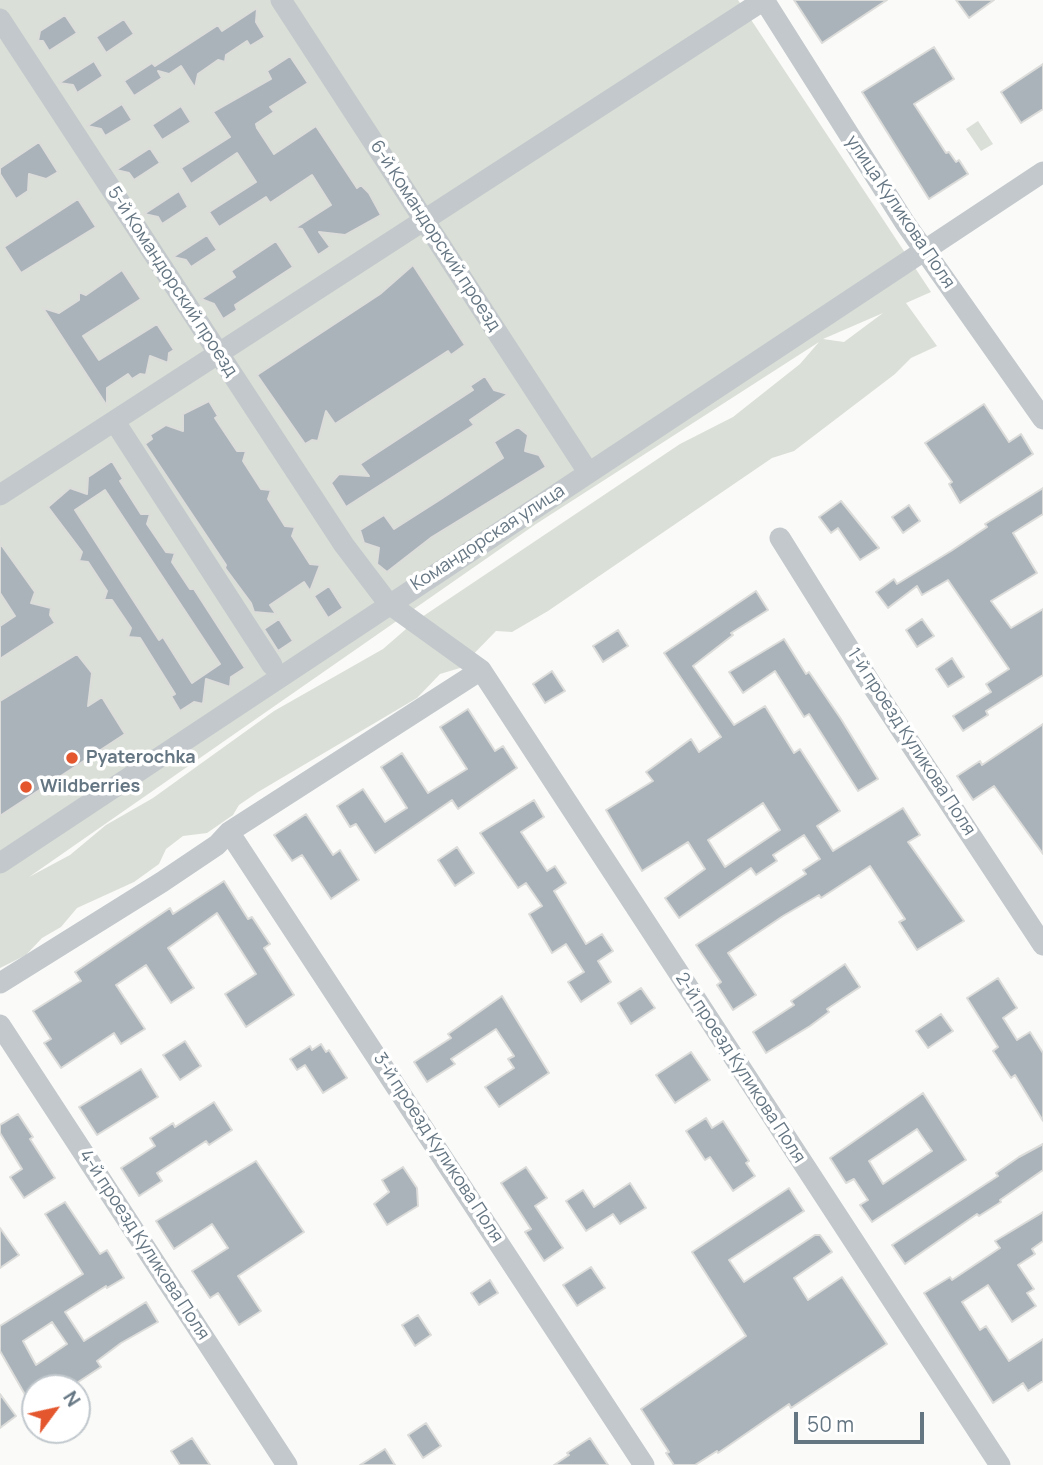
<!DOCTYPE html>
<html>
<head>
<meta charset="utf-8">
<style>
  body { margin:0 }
  #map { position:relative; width:1043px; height:1465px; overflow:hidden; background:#fafaf8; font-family:Manrope,sans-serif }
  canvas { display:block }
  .north { position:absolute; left:21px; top:1374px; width:70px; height:70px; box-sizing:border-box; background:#fff; border:2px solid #c1c8cd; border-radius:50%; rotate:57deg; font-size:19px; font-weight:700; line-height:28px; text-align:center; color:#657683 }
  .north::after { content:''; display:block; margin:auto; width:24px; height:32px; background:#e4572e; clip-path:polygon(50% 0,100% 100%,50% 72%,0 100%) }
  .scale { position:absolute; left:794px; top:1412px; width:130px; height:32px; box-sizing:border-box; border:4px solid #657683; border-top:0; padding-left:9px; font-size:21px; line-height:24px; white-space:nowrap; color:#657683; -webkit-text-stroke:5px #fff; paint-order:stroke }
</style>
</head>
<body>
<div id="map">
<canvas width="1043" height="1465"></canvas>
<div class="north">N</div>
<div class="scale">50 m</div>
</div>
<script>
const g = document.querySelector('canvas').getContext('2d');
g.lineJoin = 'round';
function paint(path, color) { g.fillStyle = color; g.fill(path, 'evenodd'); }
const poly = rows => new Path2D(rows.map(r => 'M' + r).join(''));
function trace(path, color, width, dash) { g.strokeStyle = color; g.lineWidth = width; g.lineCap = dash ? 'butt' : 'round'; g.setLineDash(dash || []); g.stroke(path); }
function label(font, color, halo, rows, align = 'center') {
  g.font = font + ' Manrope,sans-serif'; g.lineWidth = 7; g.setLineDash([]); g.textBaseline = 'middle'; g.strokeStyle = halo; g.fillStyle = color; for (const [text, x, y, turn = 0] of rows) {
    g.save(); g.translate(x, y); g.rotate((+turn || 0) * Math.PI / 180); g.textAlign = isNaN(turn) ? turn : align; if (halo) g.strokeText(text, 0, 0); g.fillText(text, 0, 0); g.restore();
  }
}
paint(poly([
  [0,0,738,0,931,292,906,303,937,346,911,358,895,374,794,451,772,458,548,611,512,632,496,631,460,668,440,674,417,698,258,792,239,805,233,815,207,833,183,836,166,849,159,864,134,882,77,908,61,927,42,938,26,955,0,968],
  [883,313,844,342,823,339],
  [819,342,800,364,733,417,680,444,413,623,383,649,274,711,153,798,106,825,70,855,29,877,536,524],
  [978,121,993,144,981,151,966,129]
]), '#dadfd7');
const building = poly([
  [794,0,887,0,822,43,794,0],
  [956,0,994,0,969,18,956,0],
  [257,8,256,22,265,37,250,46,247,41,226,55,225,62,218,60,198,74,195,88,181,66,169,74,158,71,162,78,134,96,124,81,152,63,155,66,218,25,222,31,257,8],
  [65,15,77,33,49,51,43,41,38,41,40,31,65,15],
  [124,19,134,34,106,53,96,37,124,19],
  [934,47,954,79,914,104,946,153,949,152,956,162,959,160,968,174,929,199,862,92,934,47],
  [290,56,308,83,270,107,274,112,256,124,257,128,274,154,316,126,357,188,361,185,369,193,381,215,345,235,319,232,330,247,318,255,302,229,295,228,331,205,312,175,270,203,266,197,219,227,209,212,256,182,237,153,191,184,181,168,230,137,213,112,271,79,267,71,290,56],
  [94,61,103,76,77,93,73,85,59,83,94,61],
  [1043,64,1043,109,1021,123,1001,92,1043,64],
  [122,104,132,120,105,136,101,129,87,126,122,104],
  [181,106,191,122,162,140,152,125,181,106],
  [39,142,58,172,46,179,29,174,28,191,16,199,0,174,0,168,39,142],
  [150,148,160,163,134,180,129,173,116,170,150,148],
  [179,191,188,207,162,224,158,217,144,214,179,191],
  [78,199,96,227,21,273,4,247,78,199],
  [207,235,217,250,191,267,186,260,173,257,207,235],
  [276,241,293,267,235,305,237,310,223,319,214,304,201,299,235,277,231,271,276,241],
  [413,265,465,345,451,355,448,351,335,424,326,411,318,441,312,440,305,444,257,375,380,294,413,265],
  [122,270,141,299,83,336,99,360,157,324,174,350,169,353,168,363,150,356,146,375,140,374,132,379,128,374,107,388,107,406,43,308,59,313,79,300,79,292,86,295,122,270],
  [485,376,494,390,508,394,470,420,474,425,346,507,331,483,339,474,369,476,360,464,473,390,470,386,485,376],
  [209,401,218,416,215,418,237,451,246,451,243,461,261,489,271,490,268,499,285,526,295,527,292,536,310,564,320,565,310,591,304,582,270,605,276,614,254,612,251,603,225,568,226,565,145,444,152,439,150,435,166,425,183,431,183,414,209,401],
  [984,404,1009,442,1021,434,1033,454,960,503,949,484,952,482,925,443,984,404],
  [518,427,528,435,525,451,539,455,546,467,432,537,387,572,377,564,379,548,364,543,360,530,384,515,394,529,441,499,503,458,494,442,518,427],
  [112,461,123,479,120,481,141,514,150,514,147,524,166,552,175,553,172,562,190,589,194,589,245,668,231,677,230,687,206,679,203,704,194,702,180,711,171,696,175,694,140,638,128,637,131,628,112,600,104,600,107,591,88,562,79,561,82,552,48,507,70,488,87,494,88,477,112,461],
  [105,490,220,664,192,683,163,637,159,640,75,510,105,490],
  [1043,488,1043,514,1013,533,1037,573,991,601,1011,628,1043,609,1043,675,986,711,988,715,963,731,953,716,991,692,986,684,1009,669,948,580,922,595,917,586,888,608,876,592,894,579,897,584,951,551,987,527,985,524,1043,488],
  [841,501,879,548,860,560,838,528,831,533,819,517,841,501],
  [909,505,920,521,903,533,892,517,909,505],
  [0,543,35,592,31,603,51,608,50,615,55,623,0,659,0,626,15,616,0,593,0,543],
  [329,586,343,608,328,618,314,596,329,586],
  [756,591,768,610,731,633,733,635,693,666,734,725,765,706,794,753,800,749,840,811,817,826,833,851,903,808,920,835,908,842,964,921,917,950,899,922,905,919,870,866,821,898,819,895,783,916,728,953,756,995,733,1010,717,985,721,982,696,945,806,874,803,870,820,859,804,835,773,855,777,861,756,875,751,868,679,918,665,898,705,869,688,842,642,871,606,810,653,781,646,772,691,739,699,752,721,737,664,653,756,591],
  [763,803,780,830,725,867,708,840,763,803],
  [279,619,293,641,278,651,264,629,279,619],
  [922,619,934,636,917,647,906,630,922,619],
  [618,630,628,646,603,662,593,646,618,630],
  [784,639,806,674,809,672,841,719,878,779,858,791,809,714,804,717,775,671,743,693,729,672,784,639],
  [77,654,92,673,88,706,102,697,125,734,0,816,0,701,77,654],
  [952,658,964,677,948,687,936,669,952,658],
  [552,671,565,691,545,703,533,684,552,671],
  [468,709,495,751,503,746,517,768,458,809,452,800,375,853,356,824,350,827,337,806,363,789,385,822,407,808,381,767,402,753,428,793,467,769,440,727,468,709],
  [1043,724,1043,854,994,786,973,800,957,776,980,761,982,765,1043,724],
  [534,800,544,817,521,832,547,871,555,866,566,883,554,891,586,944,602,934,613,951,598,961,611,982,581,1002,568,982,584,972,566,944,552,953,529,914,542,906,526,883,518,888,480,833,534,800],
  [306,814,333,855,340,850,359,880,331,899,302,855,292,861,274,835,306,814],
  [457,847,474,873,455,886,438,860,457,847],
  [224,881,248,919,252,917,270,944,264,948,294,995,246,1027,225,994,256,974,217,913,168,948,194,988,171,1003,146,965,116,985,145,1029,121,1044,114,1033,61,1068,44,1043,51,1039,33,1011,81,981,75,972,170,908,173,914,224,881],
  [845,964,860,987,827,1009,829,1012,810,1026,766,1053,753,1032,794,1005,791,1001,845,964],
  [998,978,1017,1008,1003,1018,1017,1040,1030,1032,1043,1053,1043,1121,1015,1075,1011,1078,993,1051,998,1047,967,998,998,978],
  [641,988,655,1008,631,1024,618,1003,641,988],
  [502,996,549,1073,499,1107,485,1087,514,1068,508,1059,514,1056,496,1029,451,1059,455,1064,427,1082,414,1062,451,1038,448,1034,502,996],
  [941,1014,953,1031,928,1048,916,1031,941,1014],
  [185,1041,201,1066,180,1080,163,1055,185,1041],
  [321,1044,326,1052,329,1050,347,1078,323,1093,305,1065,297,1070,290,1059,310,1046,312,1050,321,1044],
  [691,1052,710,1080,675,1103,656,1075,691,1052],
  [141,1069,158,1097,97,1135,79,1107,141,1069],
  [923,1093,966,1160,872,1222,860,1205,868,1200,854,1179,846,1183,830,1158,923,1093],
  [917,1129,932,1151,883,1184,869,1161,917,1129],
  [214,1102,232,1130,209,1145,206,1141,157,1173,162,1181,139,1196,121,1168,155,1146,150,1138,173,1123,175,1127,214,1102],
  [18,1114,33,1137,30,1139,55,1178,24,1198,10,1177,22,1169,0,1133,0,1125,18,1114],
  [706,1118,712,1128,723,1121,749,1161,746,1163,755,1176,733,1191,710,1157,705,1160,686,1131,706,1118],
  [1043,1144,1043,1170,1000,1200,1001,1202,979,1216,977,1214,905,1264,892,1245,998,1176,996,1173,1019,1157,1043,1144],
  [256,1161,304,1232,238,1276,261,1311,239,1325,218,1293,210,1298,192,1271,228,1248,212,1224,174,1249,156,1221,256,1161],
  [403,1167,417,1188,418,1206,387,1225,374,1204,389,1192,382,1180,403,1167],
  [526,1167,547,1198,535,1206,563,1248,544,1261,525,1232,531,1229,501,1183,526,1167],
  [630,1183,646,1208,620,1224,613,1214,586,1231,566,1201,583,1190,594,1207,630,1183],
  [789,1188,804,1211,729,1260,744,1282,815,1235,820,1235,832,1252,794,1278,808,1300,842,1277,887,1344,791,1408,789,1404,718,1453,717,1451,695,1465,674,1465,666,1453,669,1452,641,1409,746,1336,692,1252,789,1188],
  [65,1202,100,1254,107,1250,124,1278,107,1288,106,1286,65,1312,84,1341,146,1302,158,1322,121,1343,97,1361,101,1367,69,1388,35,1388,35,1412,0,1351,0,1326,83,1274,45,1214,65,1202],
  [52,1322,67,1344,36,1365,23,1341,52,1322],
  [1043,1212,1043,1241,1032,1249,1035,1254,1018,1265,1034,1289,1027,1293,1036,1306,1012,1322,988,1285,962,1302,980,1330,986,1326,1009,1361,1043,1339,1043,1381,1028,1391,1023,1383,993,1403,924,1293,950,1277,952,1280,1000,1248,995,1241,1043,1212],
  [0,1228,19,1255,0,1268,0,1228],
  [591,1267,605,1288,577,1306,563,1285,591,1267],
  [490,1280,498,1293,479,1305,471,1293,490,1280],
  [418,1315,431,1335,415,1346,402,1325,418,1315],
  [0,1394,16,1416,0,1428,0,1394],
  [426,1423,441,1446,423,1458,408,1435,426,1423],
  [192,1438,210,1465,180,1465,171,1451,192,1438],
  [590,1438,608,1465,554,1465,569,1455,567,1453,590,1438],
  [385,1449,395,1465,360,1465,385,1449]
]);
paint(building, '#aab3b9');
trace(building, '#dcdcda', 2);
trace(poly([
  [281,0,588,472],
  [764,0,905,223,1043,419],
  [0,19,344,545,388,603,481,670,1000,1465],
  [115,422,272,665],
  [0,495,764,0],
  [780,538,873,687,1043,945],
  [229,832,644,1465],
  [0,863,1043,172],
  [0,983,162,882,217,845,229,832,481,670],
  [0,1025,287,1465]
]), '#c3c8cc', 21);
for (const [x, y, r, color] of [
  [72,758,7,"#e4572e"],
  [26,787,7,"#e4572e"]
]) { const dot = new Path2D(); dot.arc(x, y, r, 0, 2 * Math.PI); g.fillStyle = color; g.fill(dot); trace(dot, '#fff', 2.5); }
label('18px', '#657683', '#fff', [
  ["улица Куликова Поля",900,212,56],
  ["6-й Командорский проезд",435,236,57],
  ["5-й Командорский проезд",172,282,57],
  ["Командорская улица",488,538,-33],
  ["1-й проезд Куликова Поля",911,742,57],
  ["2-й проезд Куликова Поля",740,1068,57],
  ["3-й проезд Куликова Поля",438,1148,57],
  ["4-й проезд Куликова Поля",144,1245,57]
]);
label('bold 18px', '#657683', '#fff', [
  ["Pyaterochka",86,758],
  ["Wildberries",40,787]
], 'left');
</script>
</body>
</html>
